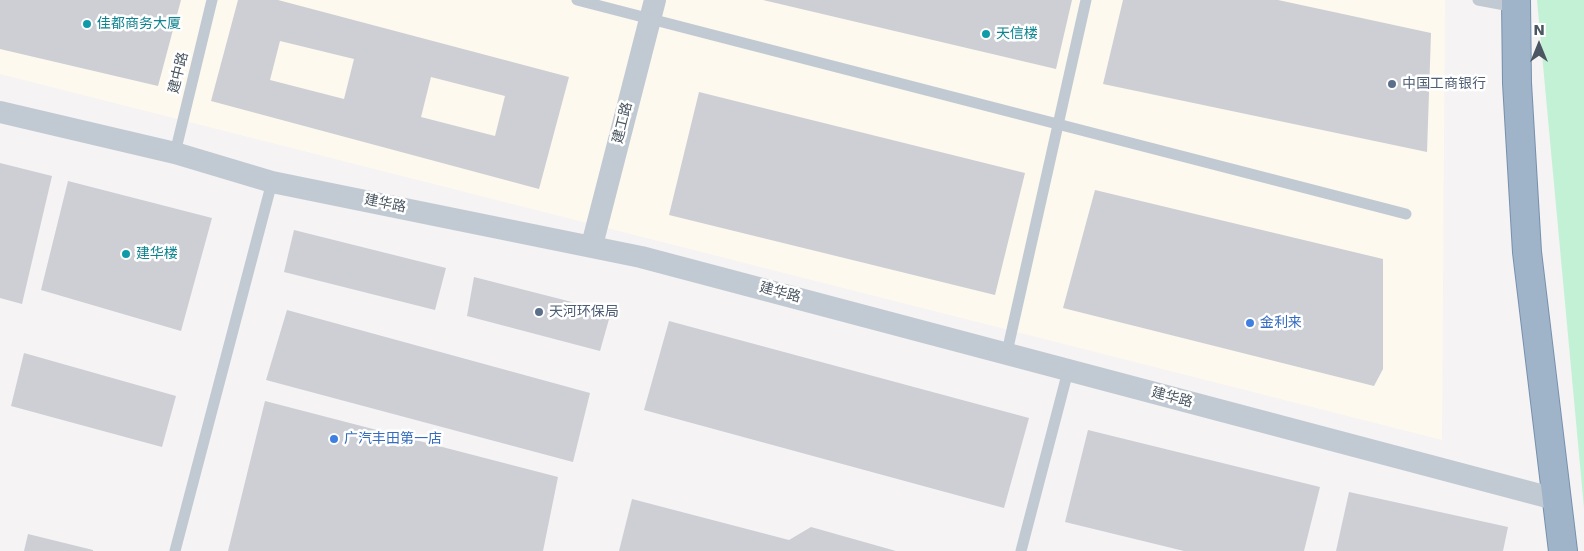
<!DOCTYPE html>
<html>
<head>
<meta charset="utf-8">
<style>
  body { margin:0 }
  #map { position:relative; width:1584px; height:551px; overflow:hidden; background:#f5f3f3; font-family:"DejaVu Sans",sans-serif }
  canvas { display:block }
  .north { position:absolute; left:1514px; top:20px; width:50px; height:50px; -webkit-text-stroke:4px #fff; paint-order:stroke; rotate:0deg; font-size:14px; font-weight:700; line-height:20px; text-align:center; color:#4a5661 }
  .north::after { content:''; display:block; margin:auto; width:18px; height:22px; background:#4a5661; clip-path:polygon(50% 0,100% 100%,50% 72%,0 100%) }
</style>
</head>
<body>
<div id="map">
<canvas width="1584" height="551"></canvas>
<div class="north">N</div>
</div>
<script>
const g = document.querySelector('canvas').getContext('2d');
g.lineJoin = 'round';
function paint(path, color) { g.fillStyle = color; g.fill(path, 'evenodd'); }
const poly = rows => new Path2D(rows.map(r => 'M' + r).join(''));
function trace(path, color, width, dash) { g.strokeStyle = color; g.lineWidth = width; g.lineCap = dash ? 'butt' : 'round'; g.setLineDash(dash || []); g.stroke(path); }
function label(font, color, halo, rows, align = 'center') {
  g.font = font + ' "DejaVu Sans","Noto Sans SC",sans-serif'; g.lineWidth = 5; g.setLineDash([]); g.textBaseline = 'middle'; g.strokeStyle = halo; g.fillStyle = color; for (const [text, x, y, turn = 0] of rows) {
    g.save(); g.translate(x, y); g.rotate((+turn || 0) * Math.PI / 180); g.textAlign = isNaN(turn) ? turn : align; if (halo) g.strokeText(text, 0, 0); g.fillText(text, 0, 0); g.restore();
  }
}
paint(poly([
  [0,0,1445,0,1442,440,0,74]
]), '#fdf9ef');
paint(poly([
  [1537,0,1584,0,1584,508]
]), '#c3f1d5');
paint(poly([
  [0,0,181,0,158,86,0,49],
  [238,0,278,0,569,77,539,189,211,101],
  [280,41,354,59,344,99,270,80],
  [431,77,505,96,495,136,421,117],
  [763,0,1072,0,1056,69],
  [1123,0,1278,0,1431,33,1427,152,1103,84],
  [699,92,1025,173,995,295,669,215],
  [0,163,52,176,22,304,0,298],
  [68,181,212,218,181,331,41,290],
  [1095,190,1383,259,1383,369,1374,386,1063,308],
  [294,230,446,268,435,310,284,272],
  [474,277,611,312,600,351,467,316],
  [287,310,590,393,573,462,266,380],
  [669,321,1029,418,1004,508,644,410],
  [24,353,176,396,162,447,11,406],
  [265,401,558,477,543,551,228,551],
  [1088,430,1320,487,1304,551,1184,551,1065,522],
  [1349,492,1508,527,1503,551,1336,551],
  [632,499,789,540,811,527,896,551,619,551],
  [28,534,93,550,93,551,24,551]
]), '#cdcfd5');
const trunk = poly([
  [1516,0,1517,83,1527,252,1563,551]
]);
trace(trunk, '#7690ad', 30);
trace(poly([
  [577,0,1406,214],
  [1478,0,1516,7],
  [175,153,212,0],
  [1007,352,1086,0],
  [175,551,272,182],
  [1021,551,1068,371]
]), '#c1cad2', 11);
trace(poly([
  [0,112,175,153,272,182,641,257,1555,499],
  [592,245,655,0]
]), '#c1cad2', 22);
trace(trunk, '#9fb4c9', 28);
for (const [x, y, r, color] of [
  [87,24,5,"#0f9aa8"],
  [986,34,5,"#0f9aa8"],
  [1392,84,5,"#5c6f8a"],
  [126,254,5,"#0f9aa8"],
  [539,312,5,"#5c6f8a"],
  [1250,323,5,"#3f7fe0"],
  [334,439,5,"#3f7fe0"]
]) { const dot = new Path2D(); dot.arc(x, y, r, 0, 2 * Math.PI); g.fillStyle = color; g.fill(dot); trace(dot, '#fff', 2); }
label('14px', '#0d838f', '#fff', [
  ["佳都商务大厦",97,24],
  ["天信楼",996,34],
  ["建华楼",136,254]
], 'left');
label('14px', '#4a5661', '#fff', [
  ["建中路",179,73,-76],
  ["建工路",623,123,-76],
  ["建华路",385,204,11],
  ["建华路",780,293,15],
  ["建华路",1172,398,15]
]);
label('14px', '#4e5e75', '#fff', [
  ["中国工商银行",1402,84],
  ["天河环保局",549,312]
], 'left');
label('14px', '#366cbe', '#fff', [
  ["金利来",1260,323],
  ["广汽丰田第一店",344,439]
], 'left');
</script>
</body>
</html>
